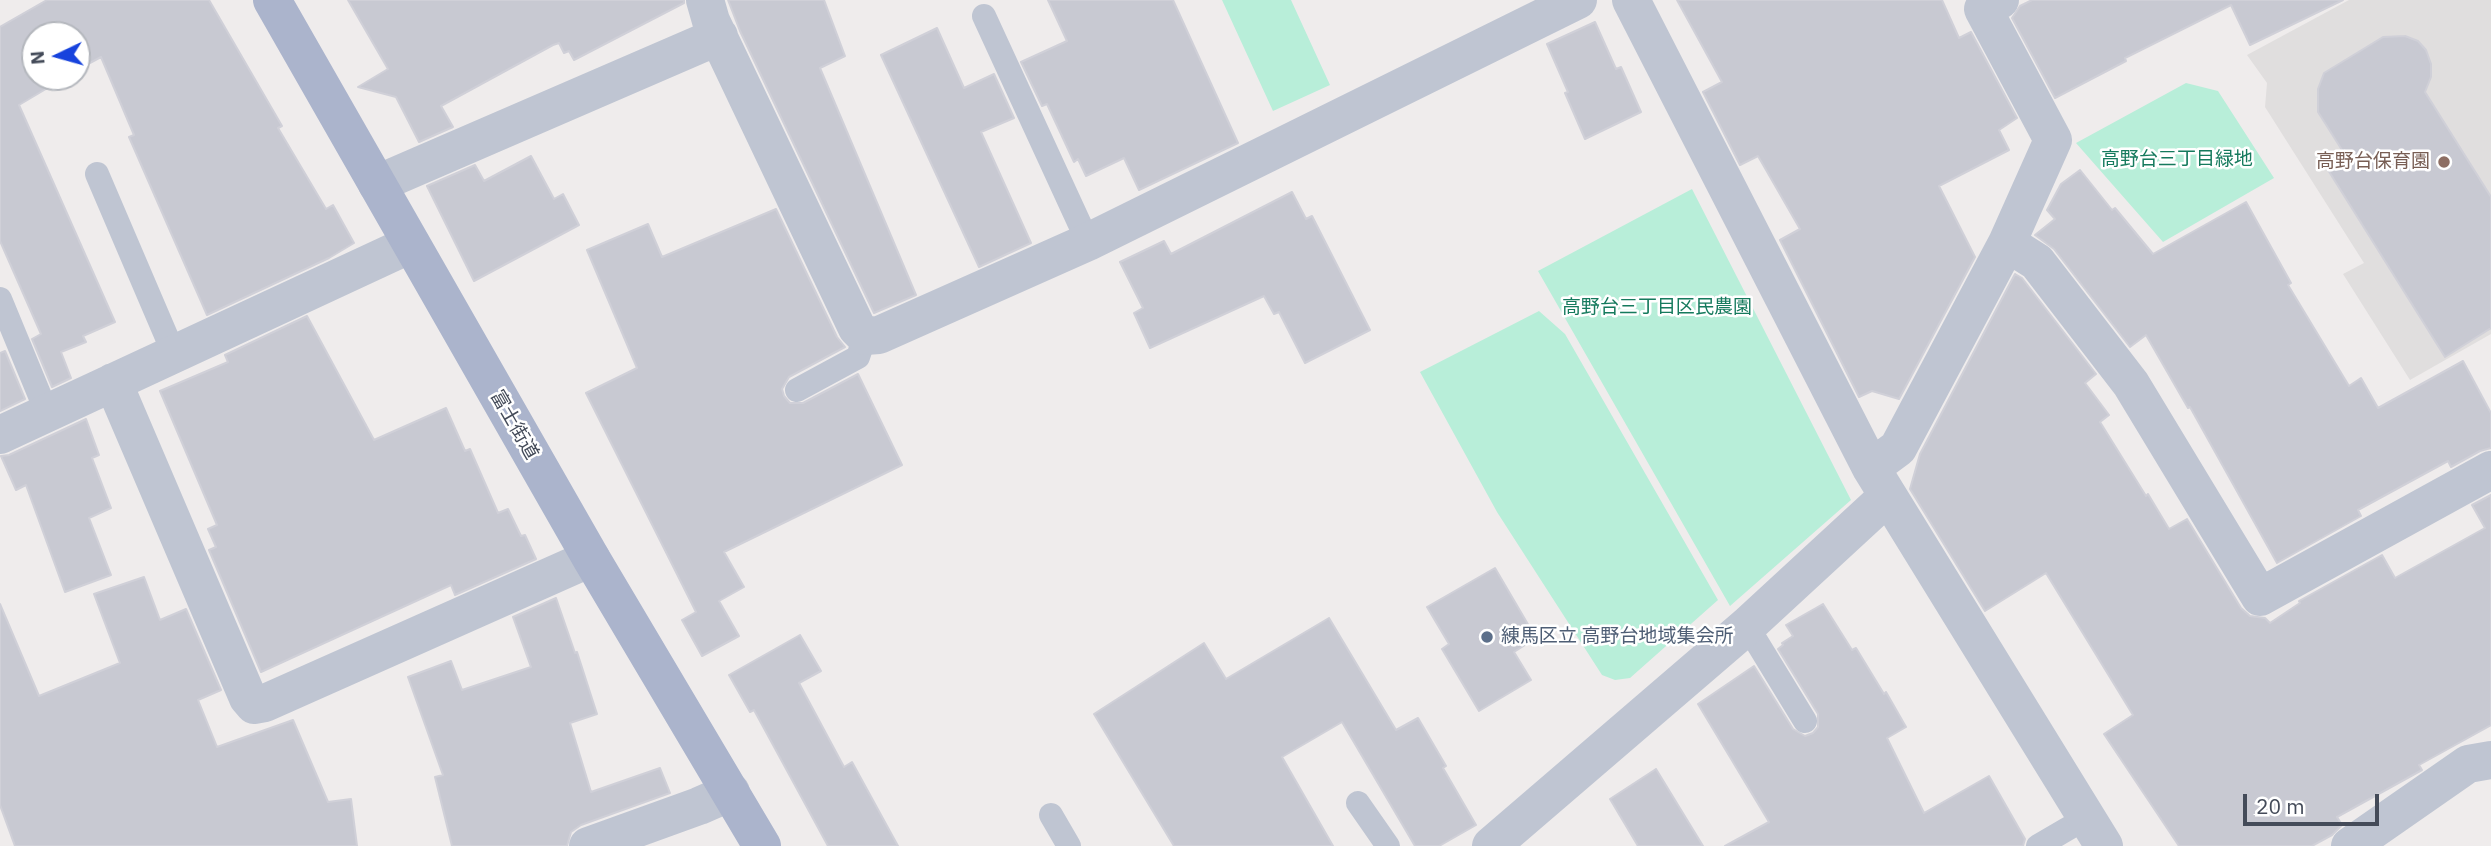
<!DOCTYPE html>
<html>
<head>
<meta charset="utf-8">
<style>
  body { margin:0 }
  #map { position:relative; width:2491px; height:846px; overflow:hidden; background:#efecec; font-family:"IBM Plex Sans",sans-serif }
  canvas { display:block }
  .north { position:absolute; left:21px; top:21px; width:70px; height:70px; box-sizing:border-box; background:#fff; border:2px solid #b4b7bd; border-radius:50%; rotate:265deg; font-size:19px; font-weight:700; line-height:28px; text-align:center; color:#444b59 }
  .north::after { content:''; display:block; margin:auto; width:24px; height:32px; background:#1743dd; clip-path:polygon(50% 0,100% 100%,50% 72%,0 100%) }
  .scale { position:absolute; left:2243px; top:794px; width:136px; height:32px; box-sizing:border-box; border:4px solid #444b59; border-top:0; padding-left:9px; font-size:21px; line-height:24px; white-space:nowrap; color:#444b59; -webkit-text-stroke:5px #fff; paint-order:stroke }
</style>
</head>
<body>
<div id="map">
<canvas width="2491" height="846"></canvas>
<div class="north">N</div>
<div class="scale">20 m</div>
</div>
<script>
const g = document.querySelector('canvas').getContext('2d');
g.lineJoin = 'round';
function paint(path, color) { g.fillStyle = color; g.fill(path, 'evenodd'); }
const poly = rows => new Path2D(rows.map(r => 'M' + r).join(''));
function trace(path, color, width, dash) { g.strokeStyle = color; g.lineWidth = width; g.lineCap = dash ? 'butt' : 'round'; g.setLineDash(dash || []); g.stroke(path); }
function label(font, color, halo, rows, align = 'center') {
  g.font = font + ' "IBM Plex Sans","Noto Sans JP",sans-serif'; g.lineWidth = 5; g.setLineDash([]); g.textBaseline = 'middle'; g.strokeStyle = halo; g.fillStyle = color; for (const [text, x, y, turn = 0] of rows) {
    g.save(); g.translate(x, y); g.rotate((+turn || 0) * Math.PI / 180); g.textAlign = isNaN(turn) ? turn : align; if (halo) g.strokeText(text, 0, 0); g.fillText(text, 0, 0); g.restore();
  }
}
paint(poly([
  [2349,0,2491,0,2491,334,2410,380,2343,274,2364,263,2265,107,2267,83,2247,55]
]), '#e0dede');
paint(poly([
  [1222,0,1291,0,1330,85,1273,111],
  [2186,83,2218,91,2274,178,2163,242,2076,143],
  [1692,189,1851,500,1730,606,1538,271],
  [1539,311,1565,334,1718,600,1630,678,1615,680,1602,675,1497,512,1420,372]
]), '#b8eed9');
const building = poly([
  [47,0,209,0,282,126,278,128,326,209,333,205,354,243,329,258,207,315,129,137,134,135,101,57,77,70,77,35,35,35,35,77,66,77,19,105,115,322,83,336,86,342,61,352,71,378,52,387,32,339,41,334,0,241,0,27,47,0],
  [348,0,684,0,684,3,574,60,569,51,564,53,559,43,553,45,441,106,453,127,419,142,396,97,358,87,388,69,348,0],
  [728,0,824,0,845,56,820,68,916,295,874,313,740,31,728,0],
  [1048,0,1173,0,1238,143,1139,190,1124,158,1086,176,1078,159,1074,162,1047,104,1042,106,1021,62,1067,41,1048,0],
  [1677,0,1942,0,1959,38,1971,32,2017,118,1999,130,2009,150,1939,186,1975,257,1899,399,1872,391,1859,397,1780,240,1800,229,1758,156,1740,165,1703,92,1722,82,1677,0],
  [2032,0,2343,0,2250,45,2231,5,2125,58,2126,61,2055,98,2012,18,2020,6,2032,0],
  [1595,22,1616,69,1621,67,1641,112,1585,139,1565,93,1568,92,1547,44,1595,22],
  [937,28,964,88,994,74,1014,118,981,132,1031,243,979,267,881,55,937,28],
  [2405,36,2418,41,2426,50,2431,64,2431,77,2425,92,2491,197,2491,328,2445,357,2323,162,2342,150,2318,112,2318,89,2324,73,2383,37,2405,36],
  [531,156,554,199,563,194,579,225,474,281,427,186,475,165,484,181,531,156],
  [2080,170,2112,210,2115,208,2153,254,2246,202,2291,283,2288,285,2349,386,2361,378,2378,408,2463,361,2491,413,2491,448,2480,451,2451,467,2448,461,2358,510,2361,516,2277,563,2190,407,2188,408,2146,335,2130,347,2054,249,2035,235,2055,219,2047,210,2061,184,2080,170],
  [1292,192,1306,219,1312,216,1370,330,1305,363,1279,312,1274,314,1264,296,1150,348,1134,313,1143,308,1120,262,1164,241,1171,254,1292,192],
  [776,209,837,337,845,347,789,377,782,389,784,396,790,403,803,403,858,374,902,465,724,552,744,587,719,601,739,636,702,656,682,620,696,612,586,393,637,368,587,250,648,224,662,257,776,209],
  [2015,274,2022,278,2096,374,2085,383,2109,415,2100,422,2146,496,2148,494,2169,529,2187,519,2241,608,2250,616,2265,618,2270,623,2300,603,2299,601,2382,555,2395,578,2485,528,2472,505,2491,495,2491,725,2419,765,2422,770,2337,817,2342,825,2332,835,2312,846,2179,846,2104,734,2133,715,2046,573,1985,611,1910,489,1920,454,2015,274],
  [307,316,374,440,446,408,465,451,470,449,498,513,508,509,521,536,525,535,536,559,455,595,451,585,261,672,209,550,216,547,208,529,217,525,160,391,228,362,225,355,307,316],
  [5,351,25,399,0,411,0,353,5,351],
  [86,419,99,455,92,458,111,508,89,518,111,575,65,592,26,485,16,490,1,456,9,455,86,419],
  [1495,568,1536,638,1514,652,1531,680,1479,711,1442,649,1449,644,1427,607,1495,568],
  [144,577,160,620,186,609,221,690,198,700,217,747,293,720,328,802,351,799,357,846,15,846,0,805,0,604,39,696,120,663,94,594,144,577],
  [556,598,575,653,577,652,597,714,570,723,591,792,660,768,670,793,581,825,571,832,567,846,452,846,435,777,443,775,408,677,451,661,462,690,531,667,513,617,556,598],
  [1823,604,1852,650,1856,648,1884,694,1886,692,1906,727,1887,738,1924,813,1989,776,2025,839,2023,846,1725,846,1769,822,1698,704,1754,666,1793,729,1805,736,1813,733,1818,727,1818,714,1778,649,1783,645,1782,643,1793,636,1786,625,1823,604],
  [1329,618,1396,730,1418,718,1446,766,1443,768,1476,825,1439,846,1415,846,1342,722,1282,757,1333,846,1174,846,1094,714,1204,643,1226,679,1329,618],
  [800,635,821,671,799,683,844,767,852,762,898,846,828,846,754,710,750,712,729,675,800,635],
  [1656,769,1703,846,1638,846,1610,799,1656,769]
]);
paint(building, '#c8c9d2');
trace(building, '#d0d0d8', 2);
trace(poly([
  [984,16,1088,242],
  [97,174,174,354],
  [0,299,47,413],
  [797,390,858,357,865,336],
  [1747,626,1805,721],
  [1358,803,1388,846],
  [1051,815,1069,846],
  [2038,846,2086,818]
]), '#bfc5d2', 24);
trace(poly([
  [705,0,711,21,857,328,865,336,879,335,1088,242,1578,0],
  [1631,0,1871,468,2104,846],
  [377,184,719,36],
  [2007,243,2037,262,2131,384,2260,597,2491,470],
  [113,382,248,698,254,705,265,703,591,558],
  [0,435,411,244],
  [1871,468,1898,448,2007,243,2053,140,1983,9,2000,0],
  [588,846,699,806,731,792],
  [1491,846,1747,626,1888,496],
  [2350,846,2468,764,2491,760]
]), '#bfc5d2', 38);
trace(poly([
  [272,0,591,558,762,846]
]), '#abb4cc', 38);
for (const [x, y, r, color] of [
  [2444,162,7,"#8d6e63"],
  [1487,637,7,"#5c6f8a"]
]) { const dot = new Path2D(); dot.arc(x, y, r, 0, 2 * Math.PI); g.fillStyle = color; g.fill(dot); trace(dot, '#fff', 2.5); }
label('19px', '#157a5d', '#fff', [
  ["高野台三丁目緑地",2177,160],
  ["高野台三丁目区民農園",1657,308]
]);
label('19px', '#785e54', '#fff', [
  ["高野台保育園",2430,162]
], 'right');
label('19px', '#444b59', '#fff', [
  ["富士街道",514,425,60]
]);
label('19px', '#4e5e75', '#fff', [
  ["練馬区立 高野台地域集会所",1501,637]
], 'left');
</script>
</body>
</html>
